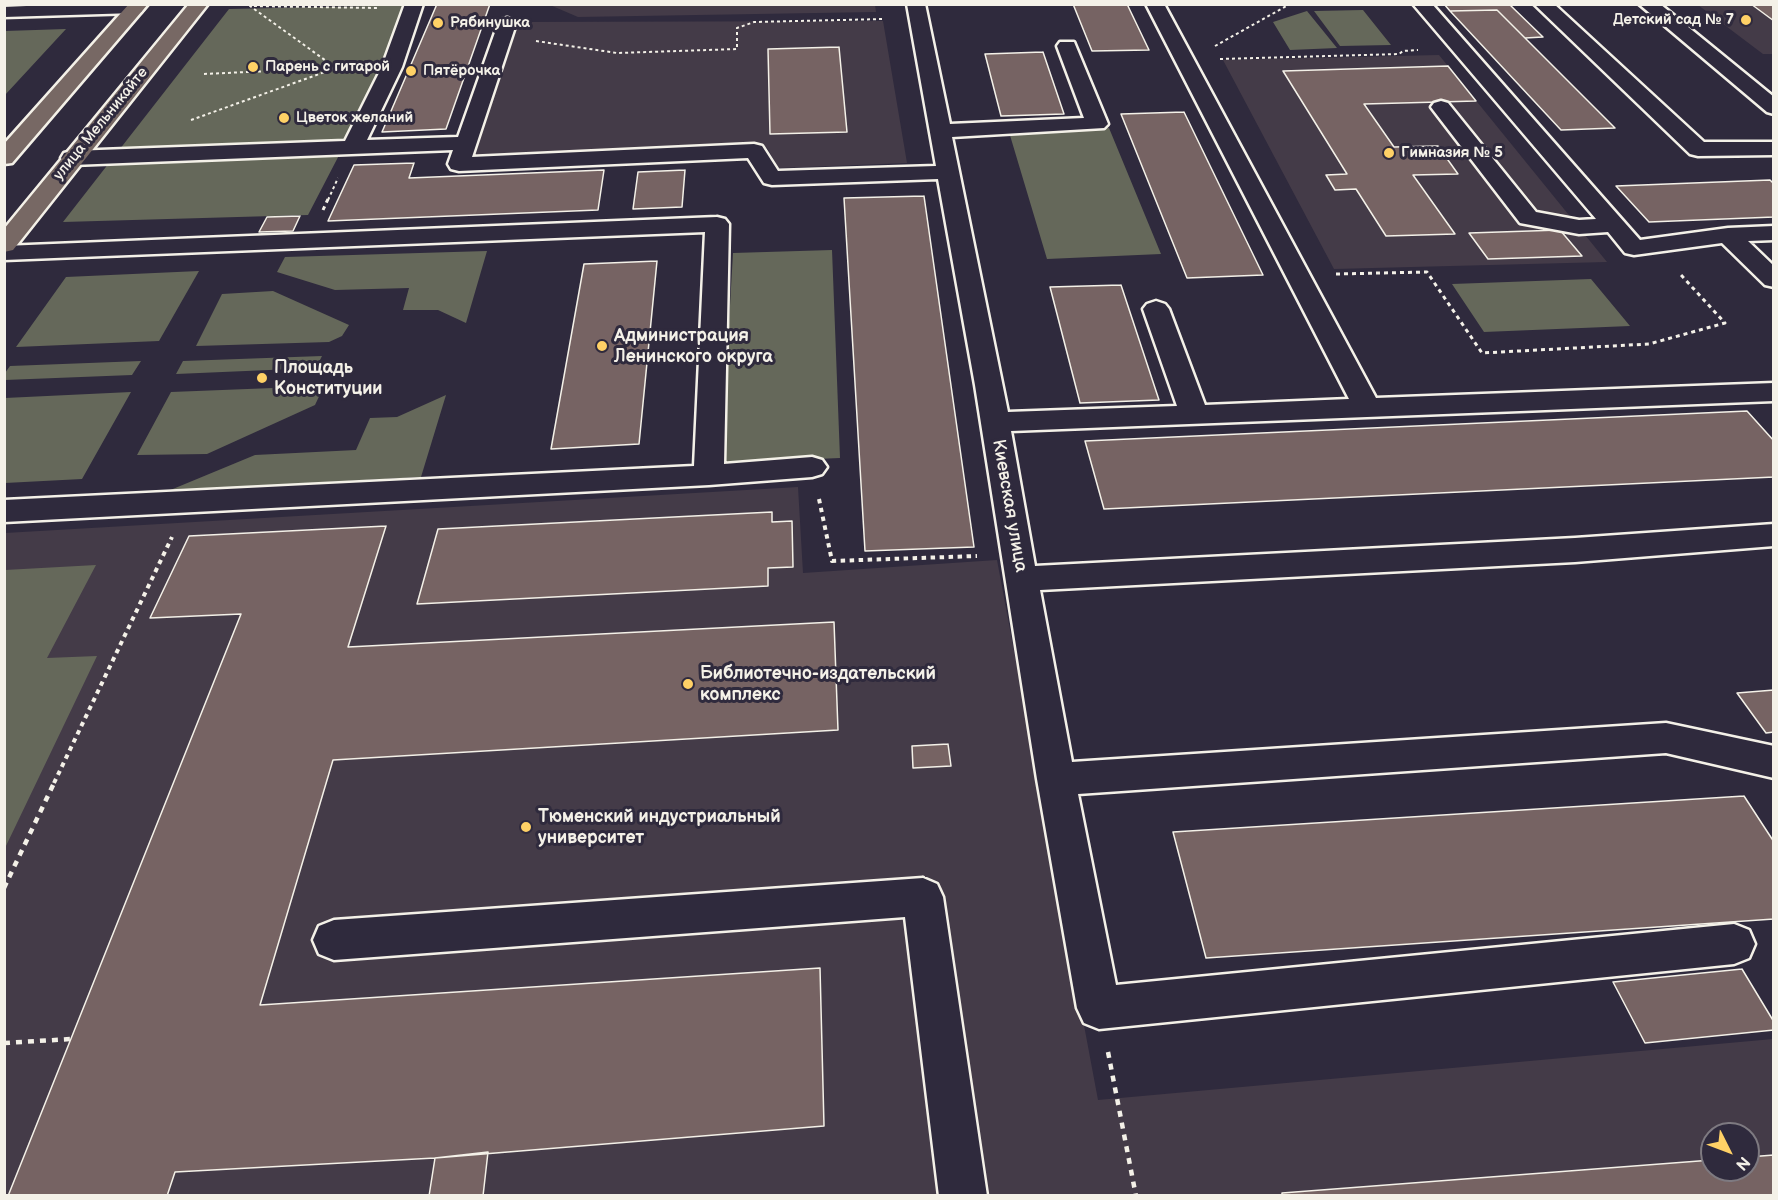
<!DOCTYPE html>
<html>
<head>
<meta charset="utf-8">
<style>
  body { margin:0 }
  #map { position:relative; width:1778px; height:1200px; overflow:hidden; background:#2f2a3d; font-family:"Balsamiq Sans",sans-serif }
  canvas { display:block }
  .frame { position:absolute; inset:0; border:6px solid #f4f1e8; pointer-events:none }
  .north { position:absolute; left:1700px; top:1122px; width:60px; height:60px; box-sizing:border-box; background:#2f2a3d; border:2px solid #7e7a81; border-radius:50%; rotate:132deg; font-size:16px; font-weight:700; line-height:24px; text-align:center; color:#f4f1e8 }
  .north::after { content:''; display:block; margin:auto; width:21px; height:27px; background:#ffd166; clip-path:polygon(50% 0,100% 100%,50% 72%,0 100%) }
</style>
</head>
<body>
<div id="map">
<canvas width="1778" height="1200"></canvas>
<div class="frame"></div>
<div class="north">N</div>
</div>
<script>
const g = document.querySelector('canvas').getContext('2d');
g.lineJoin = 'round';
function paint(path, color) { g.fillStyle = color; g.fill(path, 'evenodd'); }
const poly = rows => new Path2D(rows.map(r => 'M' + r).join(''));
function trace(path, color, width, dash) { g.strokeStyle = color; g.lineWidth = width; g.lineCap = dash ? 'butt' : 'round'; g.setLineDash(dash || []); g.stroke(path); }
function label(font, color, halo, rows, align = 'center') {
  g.font = font + ' "Balsamiq Sans",sans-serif'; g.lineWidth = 6; g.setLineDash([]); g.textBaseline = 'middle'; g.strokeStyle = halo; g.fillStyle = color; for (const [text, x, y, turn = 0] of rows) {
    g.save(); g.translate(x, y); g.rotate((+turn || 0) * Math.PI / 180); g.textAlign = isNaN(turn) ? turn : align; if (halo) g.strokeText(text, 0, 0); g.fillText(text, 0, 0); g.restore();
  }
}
paint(poly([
  [875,5,876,12,578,17,550,5],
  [1698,5,1773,5,1773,54,1763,54],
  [883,21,907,163,779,168,767,148,473,159,519,22],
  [1439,55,1607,262,1334,269,1223,60],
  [798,487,803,573,997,560,1098,1100,1773,1039,1773,1195,5,1196,5,533],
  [1712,1134,1748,1134,1748,1170,1712,1170]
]), '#443b48');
paint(poly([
  [417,5,308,215,63,222,229,9],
  [1363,10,1391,45,1340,46,1314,11],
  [1307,11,1337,48,1290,50,1273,22],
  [66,29,5,95,5,31],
  [1109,128,1161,254,1047,259,1009,132],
  [832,250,840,458,721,463,733,253],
  [487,251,466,323,438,310,403,310,409,288,335,290,277,272,285,257],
  [199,271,159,341,16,347,66,277],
  [1591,279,1630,326,1484,332,1452,284],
  [273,291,349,325,342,336,329,342,196,346,222,294],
  [322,356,316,368,176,374,183,361],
  [141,361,132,375,5,380,5,373,10,366],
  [324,386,315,405,207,454,137,455,171,392],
  [131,392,82,479,5,483,5,398],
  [446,395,421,477,168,491,255,455,356,450,370,418,397,417],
  [96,565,47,658,97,656,5,848,5,570]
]), '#65685a');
const building = poly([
  [437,4,490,4,446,129,382,132,437,4],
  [1073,4,1127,4,1149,50,1092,51,1073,4],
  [1444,4,1509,4,1543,37,1525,38,1497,10,1450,11,1444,4],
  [1751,4,1774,4,1774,21,1751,4],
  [1497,10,1615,128,1561,130,1450,11,1497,10],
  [839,47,847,132,770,134,768,49,839,47],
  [1043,52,1064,114,1001,116,985,54,1043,52],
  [1448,66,1476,101,1364,104,1394,147,1438,146,1458,174,1413,175,1455,234,1386,236,1356,189,1335,190,1326,175,1347,174,1283,71,1448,66],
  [1184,112,1263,275,1187,278,1121,114,1184,112],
  [414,163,409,178,604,170,598,210,328,221,354,165,414,163],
  [685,170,682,207,633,209,638,172,685,170],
  [1770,180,1774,184,1774,217,1649,222,1616,186,1770,180],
  [924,196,974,547,865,551,844,198,924,196],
  [300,216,293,231,259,232,267,217,300,216],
  [1560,230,1582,256,1488,259,1469,233,1560,230],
  [657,261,639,444,551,449,584,264,657,261],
  [1121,285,1159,400,1080,403,1050,287,1121,285],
  [1747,411,1774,441,1774,477,1104,509,1085,441,1747,411],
  [772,512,772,522,792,521,793,567,768,568,768,586,417,604,438,529,772,512],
  [386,526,348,647,834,622,838,730,333,760,260,1005,820,968,824,1126,435,1158,175,1172,167,1196,8,1196,241,614,150,618,189,536,386,526],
  [1774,690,1774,732,1766,733,1737,693,1774,690],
  [948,744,951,766,913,768,912,746,948,744],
  [1744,796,1774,842,1774,919,1206,958,1173,832,1744,796],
  [1742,969,1774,1022,1774,1030,1645,1043,1613,982,1742,969],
  [488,1152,483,1196,429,1196,435,1158,488,1152],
  [1774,1155,1774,1196,1282,1196,1282,1193,1712,1160,1712,1170,1748,1170,1748,1157,1774,1155]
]);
paint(building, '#766363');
trace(building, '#f4f1e8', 1.5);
const minor = poly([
  [71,4,142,4,144,8,141,12,135,13,4,17,4,7,71,4],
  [405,4,423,4,402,67,367,140,458,137,498,24,500,20,507,18,514,20,516,24,472,157,754,144,762,146,778,171,936,166,907,4,925,4,950,124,1084,118,1057,46,1060,42,1074,42,1108,124,1104,128,952,137,1008,412,1177,406,1143,309,1147,304,1156,301,1165,304,1169,309,1205,405,1349,399,1146,4,1164,4,1376,398,1774,383,1774,401,1011,431,1035,566,1575,538,1774,524,1774,546,1575,562,1040,590,1072,762,1666,723,1774,746,1774,778,1666,753,1078,794,1116,985,1734,924,1749,930,1755,944,1749,958,1734,964,1099,1029,1084,1023,1077,1008,1037,779,975,385,938,179,772,185,764,183,748,158,459,171,451,169,448,164,453,150,72,165,64,163,61,158,64,153,72,151,345,141,382,67,405,4],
  [1413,4,1432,4,1640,240,1728,228,1774,226,1774,240,1748,241,1774,266,1774,287,1765,285,1722,243,1634,255,1625,253,1608,232,1579,234,1520,223,1434,111,1431,107,1434,103,1441,101,1448,103,1536,212,1579,220,1596,219,1413,4],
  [1534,4,1554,4,1704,142,1774,142,1774,155,1698,156,1690,154,1534,4],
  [1639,4,1660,4,1774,97,1774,114,1767,112,1639,4],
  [717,217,725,219,729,224,724,464,812,457,822,460,827,467,822,474,812,477,709,485,4,522,4,500,694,466,705,232,4,260,4,246,717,217],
  [923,878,937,884,943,897,987,1196,939,1196,905,917,334,960,319,954,313,940,319,926,334,920,923,878]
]);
const major = poly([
  [129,4,148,4,12,163,4,164,4,144,129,4],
  [189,4,208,4,13,250,4,252,4,229,189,4]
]);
trace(minor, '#f4f1e8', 5);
trace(major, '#f4f1e8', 5);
trace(poly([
  [536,41,617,53,737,49,737,28,754,22,884,19],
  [1215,46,1290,4],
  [1220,59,1399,54,1403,51,1418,50],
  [204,74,356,67],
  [191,120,336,68,250,6,377,8],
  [328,200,338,178]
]), '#f4f1e8', 2, [3, 3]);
trace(poly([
  [323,210,328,199],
  [1336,274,1427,272,1482,353,1649,344,1725,323,1681,275]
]), '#f4f1e8', 3, [4, 4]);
trace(poly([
  [819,499,832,561,977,556],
  [54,783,172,537]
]), '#f4f1e8', 4, [4.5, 4.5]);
trace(poly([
  [4,888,55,781],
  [4,1043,71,1039],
  [1108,1052,1136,1196]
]), '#f4f1e8', 4.5, [6, 6]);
paint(minor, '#2f2a3d');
paint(major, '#776864');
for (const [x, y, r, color] of [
  [1746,20,6,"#ffd166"],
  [438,23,6,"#ffd166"],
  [253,67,6,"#ffd166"],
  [411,71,6,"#ffd166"],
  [284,118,6,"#ffd166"],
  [1389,153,6,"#ffd166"],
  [602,346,6,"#ffd166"],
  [262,378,6,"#ffd166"],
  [688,684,6,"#ffd166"],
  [526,827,6,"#ffd166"]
]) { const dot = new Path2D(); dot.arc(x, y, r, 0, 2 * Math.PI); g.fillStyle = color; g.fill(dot); trace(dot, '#2f2a3d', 2); }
label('bold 15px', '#f4f1e8', '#2f2a3d', [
  ["Детский сад № 7",1734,20,"right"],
  ["Рябинушка",450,23],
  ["Парень с гитарой",265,67],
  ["Пятёрочка",423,71],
  ["Цветок желаний",296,118],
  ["Гимназия № 5",1401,153]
], 'left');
label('15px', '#f4f1e8', '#2f2a3d', [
  ["улица Мельникайте",101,124,-51]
]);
label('bold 18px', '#f4f1e8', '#2f2a3d', [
  ["Администрация",614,336],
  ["Ленинского округа",614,357],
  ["Площадь",274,368],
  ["Конституции",274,389],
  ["Библиотечно-издательский",700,674],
  ["комплекс",700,695],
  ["Тюменский индустриальный",538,817],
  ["университет",538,838]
], 'left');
label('18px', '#f4f1e8', '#2f2a3d', [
  ["Киевская улица",1009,506,80]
]);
</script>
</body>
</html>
